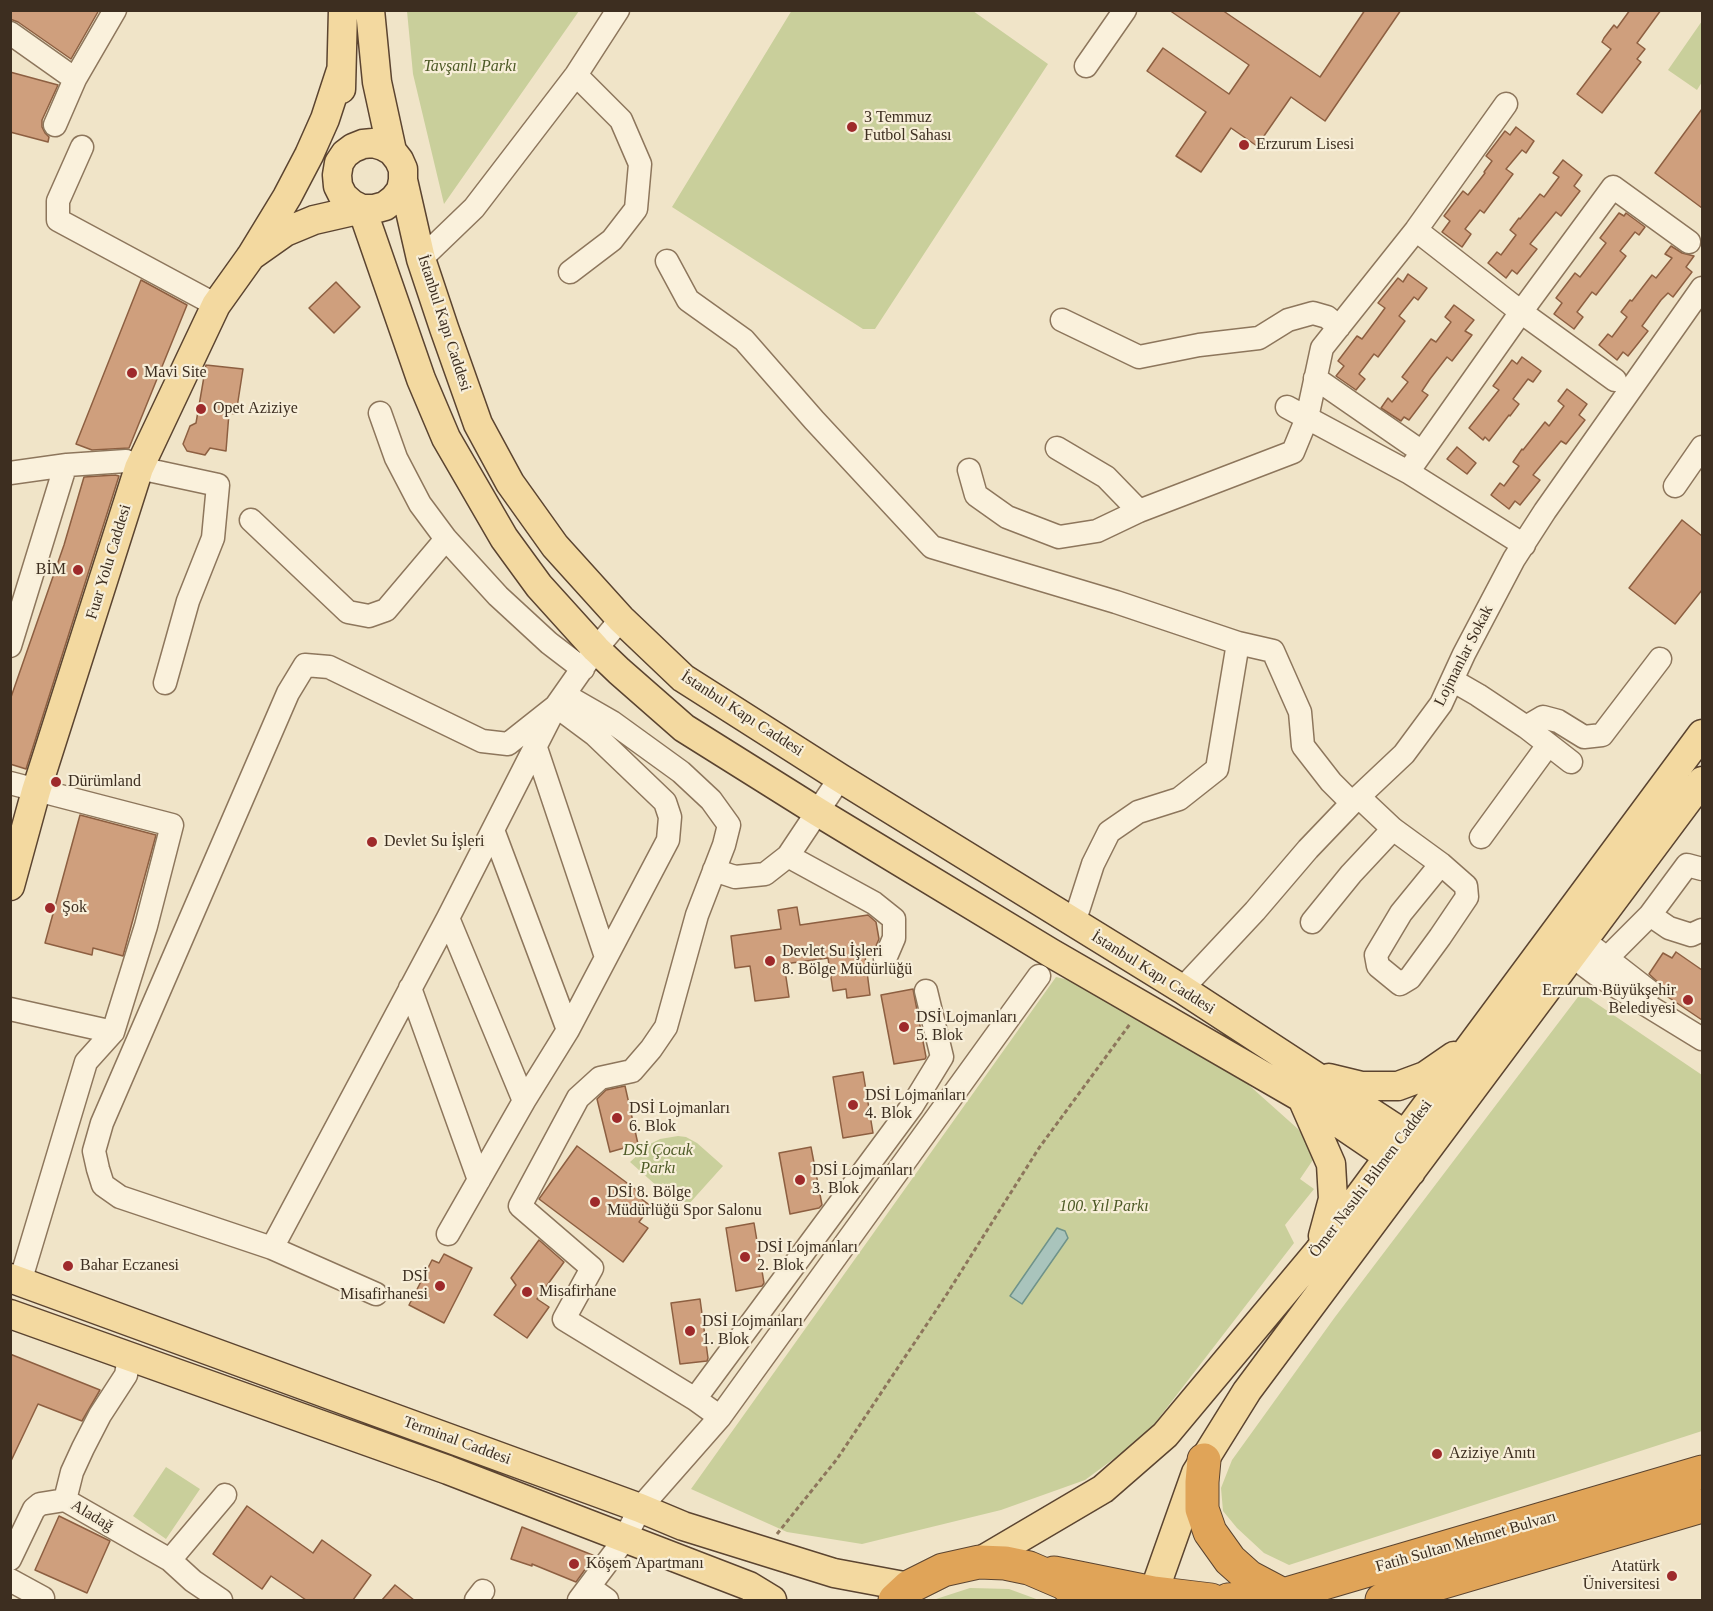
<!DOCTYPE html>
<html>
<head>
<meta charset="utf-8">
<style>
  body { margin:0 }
  #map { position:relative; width:1713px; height:1611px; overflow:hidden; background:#f0e4c8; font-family:Georgia,serif }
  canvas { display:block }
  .frame { position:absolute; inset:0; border:12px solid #3d2e20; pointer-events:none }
</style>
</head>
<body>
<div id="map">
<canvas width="1713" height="1611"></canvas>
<div class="frame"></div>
</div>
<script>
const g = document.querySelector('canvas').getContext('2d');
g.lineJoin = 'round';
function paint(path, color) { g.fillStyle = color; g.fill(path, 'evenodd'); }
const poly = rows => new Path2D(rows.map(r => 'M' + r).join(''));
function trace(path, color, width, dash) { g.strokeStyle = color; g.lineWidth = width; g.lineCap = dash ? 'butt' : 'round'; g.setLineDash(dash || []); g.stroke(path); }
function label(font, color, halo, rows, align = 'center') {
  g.font = font + ' Georgia,serif'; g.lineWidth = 4.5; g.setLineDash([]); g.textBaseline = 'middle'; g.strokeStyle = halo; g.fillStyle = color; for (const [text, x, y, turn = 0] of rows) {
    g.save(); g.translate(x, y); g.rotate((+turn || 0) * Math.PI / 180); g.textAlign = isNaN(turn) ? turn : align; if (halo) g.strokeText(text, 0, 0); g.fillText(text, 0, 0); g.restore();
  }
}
paint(poly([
  [792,10,973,11,1048,64,875,329,863,329,672,207],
  [407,11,579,11,444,204,413,74],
  [1702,21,1702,82,1697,90,1668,70],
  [1056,977,1078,982,1241,1078,1298,1129,1317,1154,1300,1179,1314,1189,1285,1225,1294,1243,1145,1436,1085,1480,1001,1510,862,1544,787,1532,691,1489],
  [1581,993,1702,1075,1702,1431,1289,1565,1264,1553,1237,1528,1223,1511,1221,1488,1232,1460,1335,1317],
  [678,1136,686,1137,697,1143,723,1166,688,1205,663,1183,658,1187,630,1162,650,1144,660,1139],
  [166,1467,200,1489,166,1539,133,1516],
  [970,1588,1009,1589,1039,1600,933,1600]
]), '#c9cf9b');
const water = poly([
  [1057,1228,1065,1231,1068,1238,1022,1304,1010,1296,1057,1228]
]);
paint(water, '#a9c4bc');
trace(water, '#6f938a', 1.5);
const building = poly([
  [10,10,99,10,71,59,18,22,10,19,10,10],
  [1169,10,1222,10,1320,77,1365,10,1401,10,1325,121,1291,97,1257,146,1231,128,1201,172,1176,156,1206,112,1147,71,1163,48,1229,94,1249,65,1169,10],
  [1630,10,1661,10,1637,43,1645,49,1637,59,1641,62,1602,113,1577,94,1611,49,1602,42,1604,38,1614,25,1617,28,1630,10],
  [10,72,58,85,42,120,42,127,45,133,49,137,48,142,10,132,10,72],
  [1702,109,1702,208,1655,173,1702,109],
  [1516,127,1534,141,1526,153,1522,150,1506,169,1513,174,1484,213,1480,210,1465,229,1471,234,1462,247,1442,232,1450,221,1444,216,1463,191,1468,195,1485,173,1484,172,1492,161,1486,156,1505,131,1510,135,1516,127],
  [1563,160,1582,175,1574,186,1580,191,1561,216,1556,212,1530,244,1537,249,1517,274,1512,270,1506,278,1488,263,1497,252,1501,255,1516,235,1510,230,1519,218,1520,219,1540,194,1544,197,1559,177,1553,173,1563,160],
  [1619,213,1624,216,1626,213,1645,227,1639,235,1635,232,1620,251,1626,256,1596,295,1592,292,1577,312,1583,317,1574,329,1554,314,1562,303,1556,298,1575,273,1580,277,1606,243,1600,238,1619,213],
  [1671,246,1682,253,1694,256,1686,267,1692,272,1673,297,1668,293,1661,300,1642,326,1648,331,1628,356,1623,352,1617,360,1599,345,1608,334,1612,337,1627,317,1621,312,1630,300,1632,301,1652,275,1656,278,1672,258,1665,254,1671,246],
  [1408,274,1427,288,1418,300,1414,297,1399,316,1405,321,1378,357,1374,354,1359,374,1365,379,1356,390,1336,376,1344,366,1338,361,1357,336,1362,339,1377,319,1385,308,1378,303,1398,278,1403,282,1408,274],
  [141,280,187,305,129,448,92,450,76,444,141,280],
  [336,282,360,307,334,333,309,308,336,282],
  [1454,305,1474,320,1465,331,1472,335,1452,361,1447,357,1430,379,1422,391,1428,395,1409,420,1404,417,1401,421,1381,408,1388,398,1392,402,1408,382,1402,377,1431,339,1436,342,1451,322,1445,317,1454,305],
  [1522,357,1541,371,1533,382,1528,379,1513,399,1519,404,1510,416,1509,415,1489,441,1485,437,1483,440,1469,428,1499,390,1493,386,1512,360,1517,364,1522,357],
  [206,365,243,369,236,414,229,413,226,451,210,448,205,455,187,451,183,444,190,426,196,423,206,365],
  [1567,389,1587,404,1579,415,1585,420,1566,444,1561,441,1533,475,1540,480,1520,505,1515,501,1509,509,1491,495,1500,483,1504,486,1519,466,1513,462,1522,449,1523,450,1545,422,1549,426,1564,406,1558,401,1567,389],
  [1457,447,1476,463,1467,474,1447,459,1457,447],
  [115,475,119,476,26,769,10,764,10,700,64,545,84,477,115,475],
  [1682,520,1702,536,1702,590,1675,624,1629,588,1682,520],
  [80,815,156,835,123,956,93,948,92,955,45,943,80,815],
  [797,907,800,925,868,915,876,922,879,939,872,955,865,956,870,995,847,998,846,989,833,991,828,958,784,964,789,997,755,1001,750,966,735,968,731,936,781,929,778,910,797,907],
  [1676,952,1702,970,1702,1020,1662,993,1661,985,1649,974,1663,953,1672,958,1676,952],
  [913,989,926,1057,925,1059,894,1064,881,995,913,989],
  [863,1072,873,1133,843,1138,833,1077,863,1072],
  [625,1086,638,1144,610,1152,597,1099,606,1090,625,1086],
  [577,1146,638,1191,636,1195,651,1206,639,1222,648,1228,623,1262,539,1199,577,1146],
  [811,1147,822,1205,819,1208,790,1214,779,1153,811,1147],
  [754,1223,764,1283,762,1286,736,1291,726,1228,754,1223],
  [539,1240,564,1262,537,1299,549,1307,527,1338,494,1315,516,1285,511,1278,539,1240],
  [444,1254,472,1268,444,1323,409,1305,432,1260,439,1263,444,1254],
  [700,1299,708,1358,707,1361,680,1364,671,1303,700,1299],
  [10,1354,100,1390,82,1421,38,1404,10,1463,10,1354],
  [247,1506,313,1553,322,1540,371,1575,353,1600,306,1600,271,1576,262,1589,213,1554,247,1506],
  [59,1516,110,1541,87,1593,35,1570,59,1516],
  [522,1527,595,1556,594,1557,576,1582,532,1564,532,1566,511,1559,522,1527],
  [395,1585,414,1600,382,1600,395,1585]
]);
paint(building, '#cf9f7d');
trace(building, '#8d5f41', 1.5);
const minor = poly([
  [10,33,75,79],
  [1086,66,1125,10],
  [55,125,75,79,115,10],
  [82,147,58,201,58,220,216,305],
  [1416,230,1521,312,1615,380],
  [421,259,474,208,576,75,618,10],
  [667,261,688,300,744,340,814,420,932,547,1116,602,1238,643,1217,769,1179,799,1138,812,1109,832,1093,864,1074,923],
  [570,272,612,240,636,209,640,164,621,120,576,75],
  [1062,320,1139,357,1199,345,1259,338,1288,320,1313,313,1327,317,1339,327],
  [1315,378,1422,452],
  [1287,407,1408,472,1524,545],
  [380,413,396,458,420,504,446,539,498,596,549,643,583,669],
  [1057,448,1106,477,1139,511],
  [969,470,976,495,1007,517,1059,537,1097,531,1139,511,1293,452,1307,418,1322,348,1416,230,1506,104],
  [1408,472,1521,312,1613,187,1689,242],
  [10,473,67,465,126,461,139,468,218,485,213,538,188,601,165,683],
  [1675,486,1702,447],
  [251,520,348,612,369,616,386,610,446,539],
  [1238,643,1273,651,1300,712,1303,746,1331,782,1352,803],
  [10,646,65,467],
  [1452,680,1478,695,1526,727,1571,762],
  [565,695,612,722,681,772,711,800,729,825,724,845,697,915,666,1027,651,1049,632,1071,600,1078,578,1098,520,1206,592,1268,564,1319,695,1399,720,1417],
  [1526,727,1543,717,1558,721,1584,737,1602,735,1660,659],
  [536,748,606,957],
  [10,783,172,825,146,926,113,1032,86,1062,20,1282],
  [1359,797,1393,829,1441,864,1466,886,1467,897,1440,937,1410,978,1400,984,1378,966,1376,955,1401,913,1441,864],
  [493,830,568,1030],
  [1481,837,1548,745],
  [788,856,874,903,894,919,894,938,885,959],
  [714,870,735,877,765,874,788,856,840,778],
  [1650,915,1669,928,1691,935,1702,930],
  [448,918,524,1101],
  [1312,922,1351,874,1393,829],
  [1595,949,1649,991],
  [1584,965,1596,974,1702,1039],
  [1596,974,1607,958,1650,915,1687,865,1702,869],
  [410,988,479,1180],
  [1182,989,1255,911,1308,849,1352,803,1404,754,1441,704,1464,654,1514,559,1545,511,1702,288],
  [10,1009,113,1032],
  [272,1248,448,918,556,706,595,735,665,802,670,817,668,840,568,1030,524,1101,448,1234],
  [376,1294,272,1248,120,1197,103,1185,98,1169,94,1151,102,1123,288,693,305,665,329,667,482,741,508,744,556,706,596,649,621,619],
  [129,1357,126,1375,100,1415,83,1448,72,1472,65,1500,170,1560,193,1581,221,1600],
  [695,1399,912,1106,942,1057,926,991],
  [10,1559,34,1509,40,1504,65,1500],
  [170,1560,225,1495],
  [10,1580,43,1598,42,1600],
  [589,1587,607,1600],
  [476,1600,483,1591],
  [579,1600,624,1540,640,1508,720,1417,1039,976]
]);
const major = poly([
  [370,10,377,82,392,151],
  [341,89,343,10],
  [403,180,421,259,444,328,478,424,510,483,555,546,621,619,683,678,840,778,1182,989,1427,1149],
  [251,256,285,232,314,220,362,209,374,209,385,206,394,199,401,190,403,180,403,169,399,160,392,151,383,146,373,143,363,144,353,148,345,154,339,163,337,175,338,186,343,196,352,204,362,209,421,379,446,438,504,538,539,586,596,649,619,671,684,728,818,812,1051,953,1302,1098,1411,1172],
  [10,886,36,791,139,468,216,305,251,256,287,197,309,155,325,119,341,70],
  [1329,1078,1362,1086,1398,1086,1425,1076,1454,1056],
  [1302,1098,1331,1164,1333,1199,1323,1236],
  [10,1278,640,1508,683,1526,834,1573,909,1587],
  [10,1314,448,1470,749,1586,772,1600],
  [979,1562,1103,1489,1165,1435,1318,1252,1702,734],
  [1151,1600,1196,1473,1247,1391,1702,781]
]);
const highway = poly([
  [1204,1460,1202,1482,1202,1509,1210,1532,1230,1560,1249,1577,1283,1595],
  [1054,1573,1153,1593,1211,1600],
  [895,1600,909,1587,943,1570,979,1562,1005,1563,1029,1568,1064,1583,1084,1600],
  [1228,1600,1283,1595,1702,1472],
  [1382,1600,1702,1506]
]);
trace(minor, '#8d765c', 25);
trace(major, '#5b4430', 31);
trace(highway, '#5b4430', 35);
trace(poly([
  [777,1534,837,1459,945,1297,1039,1148,1130,1024]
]), '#8d765c', 3, [4.5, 3]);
trace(minor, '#faf1dc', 22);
trace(major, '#f3d9a0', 28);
trace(highway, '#e0a458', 33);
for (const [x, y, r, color] of [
  [852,127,6,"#9e2a2b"],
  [1244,145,6,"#9e2a2b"],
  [132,373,6,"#9e2a2b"],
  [201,409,6,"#9e2a2b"],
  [78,570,6,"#9e2a2b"],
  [56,782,6,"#9e2a2b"],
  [372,842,6,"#9e2a2b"],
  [50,908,6,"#9e2a2b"],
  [770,961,6,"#9e2a2b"],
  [1688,1000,6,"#9e2a2b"],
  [904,1027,6,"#9e2a2b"],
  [853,1105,6,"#9e2a2b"],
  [617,1118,6,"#9e2a2b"],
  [800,1180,6,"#9e2a2b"],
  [595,1202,6,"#9e2a2b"],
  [745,1257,6,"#9e2a2b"],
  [68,1266,6,"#9e2a2b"],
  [440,1286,6,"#9e2a2b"],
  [527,1292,6,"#9e2a2b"],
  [690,1331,6,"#9e2a2b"],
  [1437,1454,6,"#9e2a2b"],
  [574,1564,6,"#9e2a2b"],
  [1672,1576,6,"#9e2a2b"]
]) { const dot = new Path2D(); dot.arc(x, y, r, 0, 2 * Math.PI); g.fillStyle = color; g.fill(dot); trace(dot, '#f7eed8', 2); }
label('italic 16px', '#4d5a26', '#f7eed8', [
  ["Tavşanlı Parkı",470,67],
  ["DSİ Çocuk",658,1151],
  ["Parkı",658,1169],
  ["100. Yıl Parkı",1104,1207]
]);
label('16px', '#3d2e20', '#f7eed8', [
  ["3 Temmuz",864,118],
  ["Futbol Sahası",864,136],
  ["Erzurum Lisesi",1256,145],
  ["Mavi Site",144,373],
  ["Opet Aziziye",213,409],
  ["BİM",66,570,"right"],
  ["Dürümland",68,782],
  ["Devlet Su İşleri",384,842],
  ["Şok",62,908],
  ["Devlet Su İşleri",782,952],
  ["8. Bölge Müdürlüğü",782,970],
  ["Erzurum Büyükşehir",1676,991,"right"],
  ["Belediyesi",1676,1009,"right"],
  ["DSİ Lojmanları",916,1018],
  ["5. Blok",916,1036],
  ["DSİ Lojmanları",865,1096],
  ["4. Blok",865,1114],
  ["DSİ Lojmanları",629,1109],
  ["6. Blok",629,1127],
  ["DSİ Lojmanları",812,1171],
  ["3. Blok",812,1189],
  ["DSİ 8. Bölge",607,1193],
  ["Müdürlüğü Spor Salonu",607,1211],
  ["DSİ Lojmanları",757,1248],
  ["2. Blok",757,1266],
  ["Bahar Eczanesi",80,1266],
  ["DSİ",428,1277,"right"],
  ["Misafirhanesi",428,1295,"right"],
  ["Misafirhane",539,1292],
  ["DSİ Lojmanları",702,1322],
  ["1. Blok",702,1340],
  ["Aziziye Anıtı",1449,1454],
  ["Köşem Apartmanı",586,1564],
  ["Atatürk",1660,1567,"right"],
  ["Üniversitesi",1660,1585,"right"]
], 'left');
label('16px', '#3d2e20', '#f7eed8', [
  ["İstanbul Kapı Caddesi",444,323,72],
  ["Fuar Yolu Caddesi",109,562,-73],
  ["Lojmanlar Sokak",1464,656,-63],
  ["İstanbul Kapı Caddesi",742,714,33],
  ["İstanbul Kapı Caddesi",1153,973,32],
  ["Ömer Nasuhi Bilmen Caddesi",1371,1179,-53],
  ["Terminal Caddesi",457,1441,20],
  ["Aladağ",92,1516,31],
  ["Fatih Sultan Mehmet Bulvarı",1466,1542,-16]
]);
</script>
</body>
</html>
